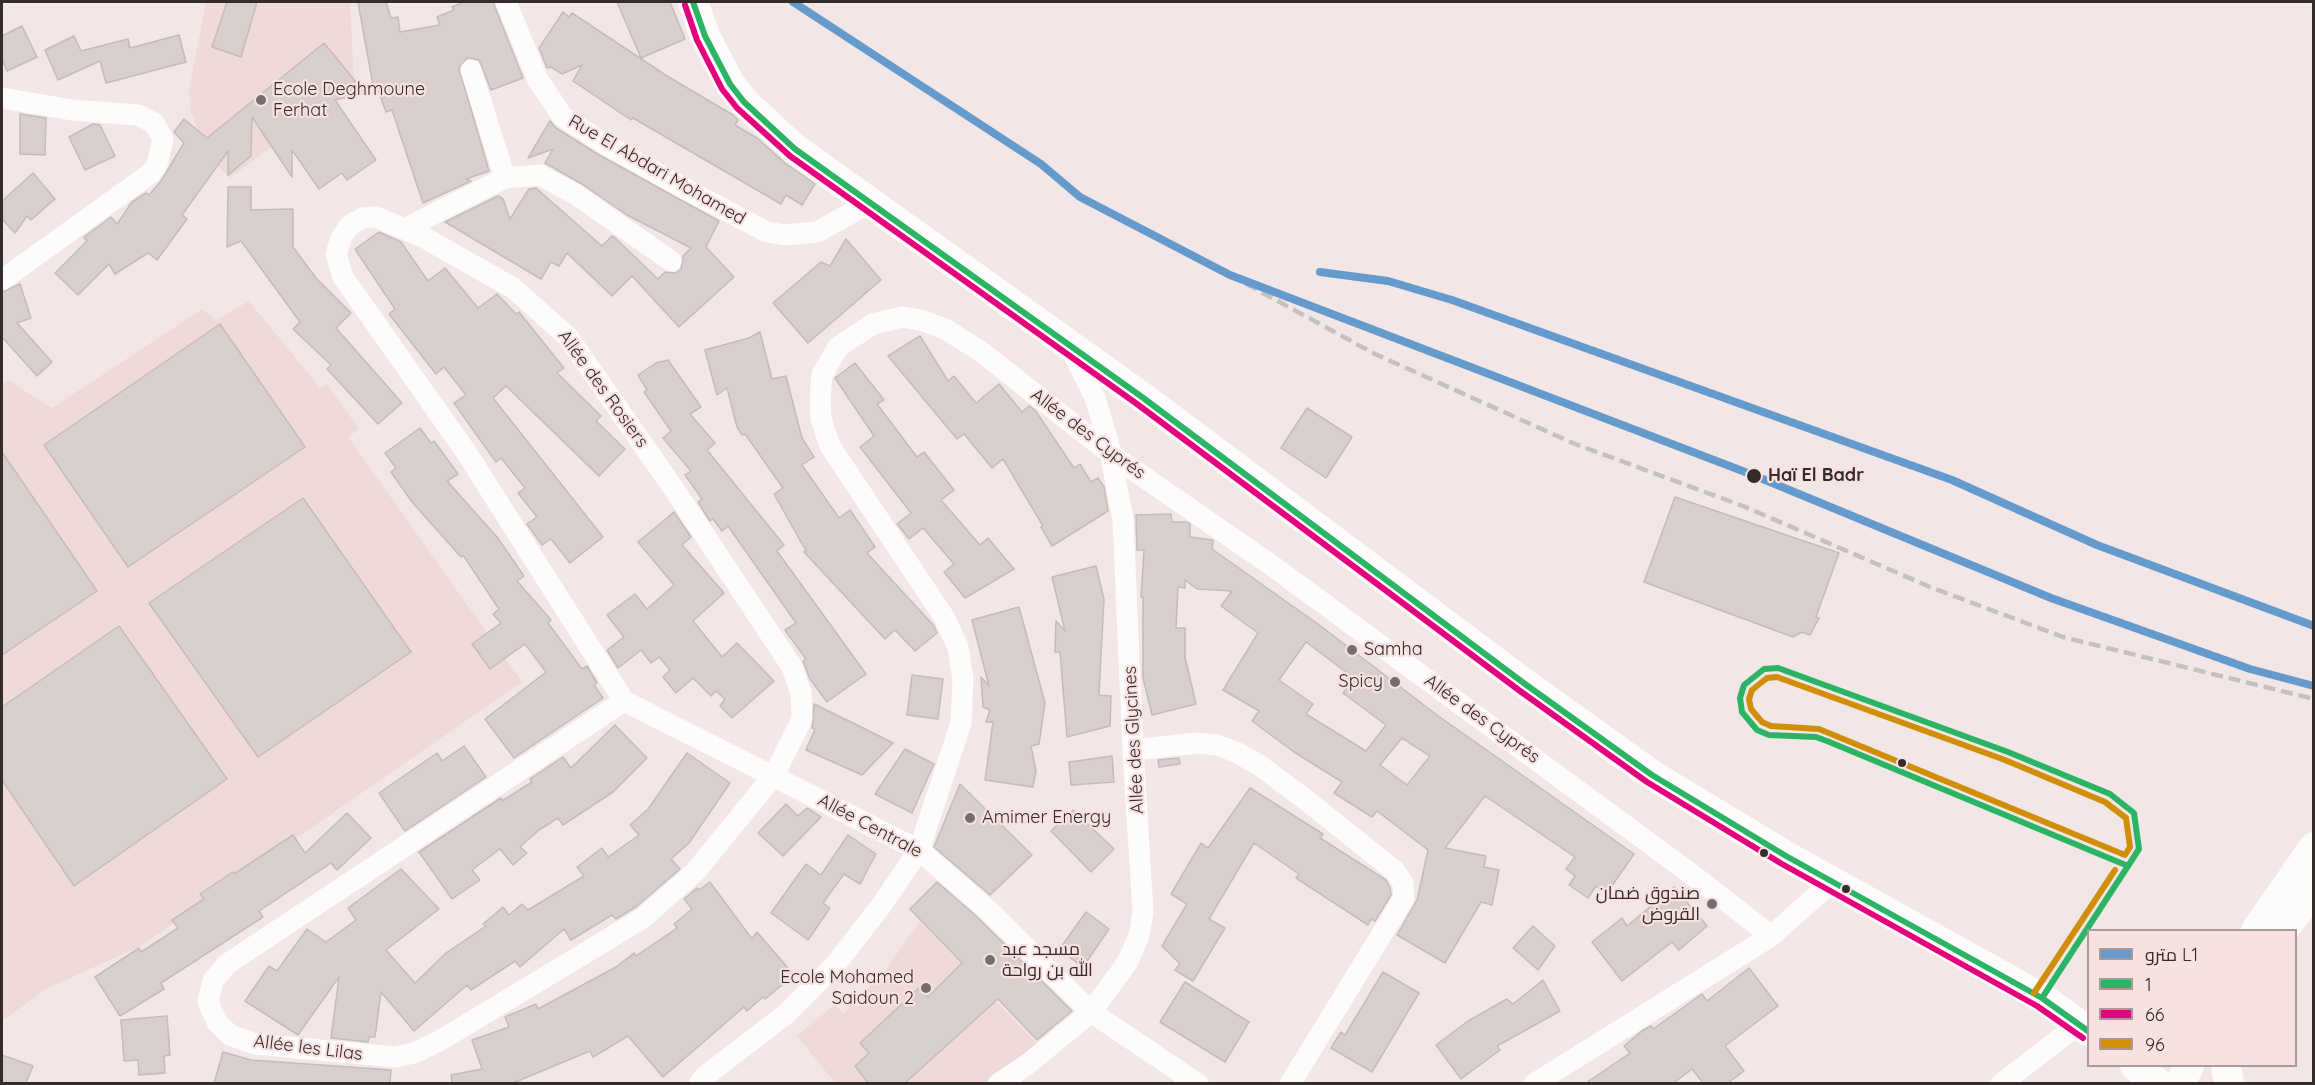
<!DOCTYPE html>
<html>
<head>
<meta charset="utf-8">
<style>
  body { margin:0 }
  #map { position:relative; width:2315px; height:1085px; overflow:hidden; background:#f2e7e6; font-family:Quicksand,Cairo,sans-serif }
  canvas { display:block }
  .frame { position:absolute; inset:0; border:3px solid #342c2b; pointer-events:none }
  .legend { position:absolute; left:2087px; top:929px; width:210px; height:138px; box-sizing:border-box; background:#f7e2e1; border:2px solid #a99998; margin:0; padding:8px 10px; list-style:none; font-size:18px; color:#342c2b }
  .legend li { display:flex; align-items:center; gap:12px; height:30px }
  .legend b { width:30px; border:2px solid #a99998 }
</style>
</head>
<body>
<div id="map">
<canvas width="2315" height="1085"></canvas>
<div class="frame"></div>
<ul class="legend">
<li><b style="height:8px;background:#659acd"></b>مترو L1</li>
<li><b style="height:8px;background:#2cb465"></b>1</li>
<li><b style="height:8px;background:#e5007d"></b>66</li>
<li><b style="height:8px;background:#d08e09"></b>96</li>
</ul>
</div>
<script>
const g = document.querySelector('canvas').getContext('2d');
g.lineJoin = 'round';
function paint(path, color) { g.fillStyle = color; g.fill(path, 'evenodd'); }
const poly = rows => new Path2D(rows.map(r => 'M' + r).join(''));
function trace(path, color, width, dash) { g.strokeStyle = color; g.lineWidth = width; g.lineCap = dash ? 'butt' : 'round'; g.setLineDash(dash || []); g.stroke(path); }
function label(font, color, halo, rows, align = 'center') {
  g.font = font + ' Quicksand,Cairo,sans-serif'; g.lineWidth = 4.5; g.setLineDash([]); g.textBaseline = 'middle'; g.strokeStyle = halo; g.fillStyle = color; for (const [text, x, y, turn = 0] of rows) {
    g.save(); g.translate(x, y); g.rotate((+turn || 0) * Math.PI / 180); g.textAlign = isNaN(turn) ? turn : align; if (halo) g.strokeText(text, 0, 0); g.fillText(text, 0, 0); g.restore();
  }
}
paint(poly([
  [206,2,350,2,354,84,230,178,207,156,191,111,189,89],
  [249,301,320,388,327,384,359,429,348,437,522,682,141,946,46,989,2,1021,2,384,8,380,52,408,202,309,216,320],
  [920,921,1038,1045,989,1083,836,1084,797,1036,835,1004,843,1014,884,972]
]), '#efdad9');
const building = poly([
  [227,2,257,2,241,57,212,47,227,2],
  [358,2,386,2,391,18,398,17,400,32,440,25,437,17,454,10,452,7,464,2,493,2,523,78,491,90,479,60,467,58,459,68,489,171,466,179,471,181,423,203,392,110,386,112,378,90,374,91,358,2],
  [617,2,670,2,685,39,641,58,617,2],
  [563,12,569,17,572,13,667,76,733,115,738,120,735,125,757,138,785,163,815,184,802,205,786,195,781,204,633,118,631,120,573,81,582,65,562,74,551,67,547,68,539,48,563,12],
  [22,26,37,57,7,71,2,59,2,36,22,26],
  [179,35,186,62,106,83,100,61,58,80,45,50,74,36,81,51,128,39,130,48,179,35],
  [324,43,365,93,335,100,376,160,347,180,342,173,319,189,292,150,292,177,252,117,251,156,228,175,228,151,182,215,187,219,157,260,148,253,115,274,109,264,78,295,55,273,87,241,84,237,111,217,117,224,132,202,146,193,149,195,161,181,184,143,174,132,184,119,207,138,324,43],
  [20,114,46,118,45,155,20,154,20,114],
  [550,121,556,128,599,155,719,221,706,247,734,277,679,327,632,276,612,296,567,253,559,266,551,262,541,279,445,222,498,196,503,199,510,219,529,189,536,188,602,246,612,236,614,237,658,279,665,272,676,273,681,269,683,256,691,248,627,215,582,184,545,163,553,149,528,158,550,121],
  [93,124,100,125,115,156,85,170,69,137,93,124],
  [33,173,55,199,31,220,27,216,15,233,2,219,2,201,33,173],
  [228,187,251,187,251,210,293,209,293,247,316,278,351,313,336,328,402,403,378,424,327,369,331,365,293,329,300,322,241,241,227,247,228,187],
  [379,232,401,242,428,281,445,268,478,308,497,294,516,314,519,312,564,368,557,373,601,416,596,421,625,449,599,476,506,386,493,398,603,537,570,563,551,539,542,545,527,524,537,517,518,493,525,488,501,458,496,462,454,403,466,395,444,367,436,374,389,314,395,309,355,249,379,232],
  [846,239,881,280,808,343,773,303,821,262,830,266,846,239],
  [20,284,31,318,17,323,52,362,37,376,2,337,2,292,20,284],
  [220,324,305,447,128,567,44,445,220,324],
  [760,332,772,379,786,376,802,438,814,457,802,465,839,518,850,510,875,547,867,553,934,626,937,633,915,651,895,630,885,639,804,552,806,551,774,494,783,488,745,434,742,435,737,427,727,388,717,395,705,350,749,338,760,332],
  [920,336,948,381,954,376,976,403,999,384,1022,412,1029,406,1035,410,1074,468,1080,464,1091,482,1098,478,1104,487,1108,511,1052,546,1041,527,1043,526,1003,459,992,468,964,434,957,439,888,356,920,336],
  [668,360,701,407,690,414,715,443,707,450,784,545,777,551,866,674,827,702,810,679,803,661,806,659,785,630,796,623,728,526,722,531,713,519,710,521,698,502,702,499,685,475,691,471,663,438,671,431,644,392,647,390,638,375,656,363,668,360],
  [855,363,884,400,877,404,917,457,924,452,954,490,941,500,980,545,988,538,1014,569,965,598,944,572,954,564,923,528,909,539,899,526,897,524,911,513,860,447,874,436,835,378,855,363],
  [1307,408,1352,437,1326,478,1281,448,1307,408],
  [420,428,431,443,434,441,458,474,447,481,497,537,524,576,517,581,551,620,548,623,582,669,587,666,597,683,594,685,603,698,514,758,485,719,546,672,525,644,490,669,472,644,501,623,493,614,499,609,463,555,461,557,412,502,391,472,396,468,385,453,420,428],
  [2,452,97,591,2,655,2,452],
  [1675,497,1839,553,1816,617,1819,618,1810,635,1802,632,1793,637,1644,582,1675,497],
  [303,498,411,652,258,757,149,603,303,498],
  [674,512,691,537,682,545,724,593,693,621,722,657,737,643,774,681,732,718,720,706,725,699,716,691,711,696,693,678,676,693,663,677,670,670,659,657,651,663,641,650,618,668,607,650,624,637,607,615,635,594,647,609,674,585,638,542,674,512],
  [1171,514,1172,522,1186,522,1190,524,1190,537,1213,540,1212,549,1318,624,1437,715,1634,854,1607,893,1596,886,1588,898,1569,885,1575,876,1566,869,1575,857,1485,796,1445,848,1486,856,1484,867,1499,870,1492,905,1481,902,1445,963,1397,935,1417,900,1428,850,1377,811,1372,817,1334,793,1342,782,1294,752,1252,721,1259,711,1223,690,1258,633,1221,606,1232,591,1197,589,1185,580,1185,588,1178,587,1176,628,1185,628,1185,657,1196,704,1152,715,1143,678,1143,597,1141,597,1144,550,1137,550,1136,515,1171,514],
  [1306,642,1354,678,1343,693,1386,725,1366,751,1306,714,1313,704,1279,680,1306,642],
  [1402,738,1430,756,1407,785,1380,765,1402,738],
  [1096,566,1104,599,1099,695,1111,696,1110,726,1067,737,1060,652,1055,652,1056,621,1065,631,1052,577,1096,566],
  [1019,607,1045,703,1039,744,1031,746,1036,771,1033,787,985,780,993,722,986,722,990,710,983,707,981,677,989,686,972,620,1019,607],
  [119,626,227,779,74,886,2,780,2,707,119,626],
  [912,675,943,679,938,719,907,715,912,675],
  [814,704,861,727,893,743,862,775,806,750,815,729,812,728,814,704],
  [615,725,647,758,613,792,563,825,558,818,539,830,520,847,527,853,513,865,500,849,472,870,480,880,452,899,419,852,501,798,502,801,532,782,530,779,563,757,571,768,615,725],
  [464,746,486,777,405,831,379,793,437,753,442,761,464,746],
  [905,749,934,764,912,813,875,794,905,749],
  [687,753,730,783,689,843,671,859,680,869,637,906,616,919,612,915,571,940,564,929,520,967,515,961,471,990,467,985,414,1031,381,992,375,1037,369,1037,368,1042,331,1038,339,977,298,1035,245,1001,269,966,277,971,307,929,326,942,356,920,348,908,401,869,439,909,386,950,415,983,446,953,486,926,483,924,503,907,509,915,522,904,528,910,584,876,577,867,602,848,608,857,639,835,630,825,648,809,687,753],
  [1112,756,1114,782,1071,785,1069,762,1112,756],
  [1179,758,1180,764,1159,767,1158,760,1179,758],
  [960,784,1032,855,990,895,934,847,960,784],
  [1250,788,1323,834,1320,838,1386,880,1390,887,1391,895,1375,921,1371,919,1368,925,1296,878,1299,874,1254,843,1209,919,1225,928,1193,981,1175,970,1180,964,1162,946,1187,904,1171,894,1201,843,1208,848,1250,788],
  [786,804,798,816,807,808,821,817,783,856,758,833,786,804],
  [1073,810,1114,849,1091,872,1051,831,1073,810],
  [347,813,371,838,337,870,331,863,259,911,263,917,161,983,164,989,120,1016,95,977,139,948,141,952,178,928,172,920,204,899,200,894,233,872,234,874,293,835,305,853,347,813],
  [848,835,876,854,860,884,844,874,823,903,830,908,808,940,771,913,806,864,821,875,848,835],
  [710,882,752,939,757,932,794,975,765,999,763,997,747,1011,744,1007,663,1077,628,1036,593,1057,590,1051,513,1083,452,1083,451,1075,482,1069,472,1040,509,1027,505,1017,536,1004,538,1009,616,967,634,953,636,956,677,928,674,924,692,909,684,899,697,888,699,890,710,882],
  [937,882,975,915,1072,1011,1037,1040,998,999,905,1083,868,1083,855,1066,869,1053,860,1043,919,988,928,997,962,963,910,909,937,882],
  [1674,887,1707,926,1679,950,1672,942,1622,981,1592,942,1622,918,1627,926,1674,887],
  [1086,912,1109,929,1083,967,1059,950,1086,912],
  [1533,926,1555,946,1538,970,1513,948,1533,926],
  [1749,968,1778,1006,1725,1046,1744,1071,1728,1083,1703,1083,1692,1069,1674,1083,1586,1083,1630,1053,1624,1046,1642,1031,1651,1026,1653,1029,1702,994,1707,1001,1749,968],
  [1383,972,1419,993,1372,1072,1331,1048,1341,1032,1345,1035,1383,972],
  [1543,980,1560,1011,1497,1046,1500,1050,1461,1079,1436,1045,1468,1021,1507,999,1513,1004,1543,980],
  [1185,982,1249,1022,1225,1062,1160,1022,1185,982],
  [167,1016,170,1055,164,1056,165,1073,139,1075,138,1060,124,1061,121,1020,167,1016],
  [223,1052,251,1060,391,1070,390,1083,214,1083,223,1052],
  [2,1055,33,1066,26,1083,2,1083,2,1055]
]);
paint(building, '#d8cfcd');
trace(building, '#c4bcb9', 1.5);
trace(poly([
  [506,2,538,80,563,117,605,144,687,190,767,232,786,235,817,232,871,202],
  [471,70,505,178],
  [2,98,72,110,138,115,154,123,163,139,157,165,151,173,2,280],
  [376,217,423,237,513,288,568,337,676,492,792,667,801,693,802,719,774,775,695,872,643,918,441,1040,414,1053,395,1057,255,1044,230,1035,217,1022,208,1002,213,981,227,964,624,701,466,452,343,277,336,254,341,238,350,225,363,218,376,217],
  [404,229,505,178,540,175,575,194,671,261],
  [624,701,919,850,989,911,1091,1012,1198,1084],
  [1133,750,1197,743,1217,745,1236,752,1259,765,1306,800,1395,871,1403,883,1404,898,1290,1084],
  [699,1084,704,1077,786,1014,835,965,881,906,919,850,961,723,963,680,958,647,944,617,830,446,821,419,820,397,822,375,838,347,873,324,903,317,924,321,947,330,983,353,1112,455,1274,567,1702,882,1771,936],
  [998,1084,1028,1064,1091,1012,1127,963,1139,936,1143,912,1133,750,1123,520,1108,441,1095,398,1070,347],
  [1534,1084,1771,936,1832,882],
  [2001,1084,2079,1024]
]), '#fdfbfb', 21);
trace(poly([
  [693,2,705,36,730,84,744,102,795,149,1142,397,1525,684,1652,775,1786,856,2042,998,2088,1031],
  [2256,930,2314,847],
  [2283,930,2314,891],
  [2135,1066,2159,1084],
  [2226,1066,2229,1084],
  [2180,1084,2189,1066]
]), '#fdfbfb', 30);
trace(poly([
  [1230,275,1375,354,1575,444,1743,506,1930,587,2063,637,2314,699]
]), '#c4c2c1', 4.5, [12, 6]);
trace(poly([
  [693,2,705,36,730,84,744,102,795,149,1142,397,1525,684,1652,775,1786,856,2042,998,2088,1031],
  [1778,668,2008,752,2110,794,2134,813,2139,849,2128,866,1827,741,1816,737,1769,735,1757,730,1742,712,1740,698,1744,685,1764,669,1778,668],
  [2042,998,2128,866]
]), '#2cb465', 6);
trace(poly([
  [685,5,697,40,722,89,737,108,790,156,1137,404,1520,691,1647,782,1782,864,2037,1006,2083,1038]
]), '#e5007d', 6);
trace(poly([
  [1777,677,2005,760,2105,802,2126,818,2130,847,2125,855,1819,729,1771,726,1762,722,1751,709,1749,699,1752,690,1767,678,1777,677],
  [2034,993,2115,870]
]), '#d08e09', 6);
trace(poly([
  [793,2,1041,164,1080,197,1230,275,1753,475,2051,598,2250,669,2314,686],
  [1320,272,1388,281,1452,300,1952,480,2097,545,2314,626]
]), '#659acd', 8);
for (const [x, y, r, color] of [
  [261,100,6,"#766d6c"],
  [1754,476,8,"#342c2b"],
  [1352,650,6,"#766d6c"],
  [1395,682,6,"#766d6c"],
  [1902,763,5,"#342c2b"],
  [970,818,6,"#766d6c"],
  [1764,853,5,"#342c2b"],
  [1846,889,5,"#342c2b"],
  [1712,904,6,"#766d6c"],
  [990,960,6,"#766d6c"],
  [926,988,6,"#766d6c"]
]) { const dot = new Path2D(); dot.arc(x, y, r, 0, 2 * Math.PI); g.fillStyle = color; g.fill(dot); trace(dot, '#f7e2e1', 2); }
label('18px', '#342c2b', '#f7e2e1', [
  ["Ecole Deghmoune",273,90],
  ["Ferhat",273,111],
  ["Samha",1364,650],
  ["Spicy",1383,682,"right"],
  ["Amimer Energy",982,818],
  ["صندوق ضمان",1700,894,"right"],
  ["القروض",1700,915,"right"],
  ["مسجد عبد",1002,950],
  ["الله بن رواحة",1002,971],
  ["Ecole Mohamed",914,978,"right"],
  ["Saidoun 2",914,999,"right"]
], 'left');
label('18px', '#342c2b', '#f7e2e1', [
  ["Rue El Abdari Mohamed",657,170,30],
  ["Allée des Rosiers",603,389,54],
  ["Allée des Cyprés",1088,434,37],
  ["Allée des Cyprés",1482,719,36],
  ["Allée des Glycines",1134,740,-93],
  ["Allée Centrale",870,826,28],
  ["Allée les Lilas",308,1048,7]
]);
label('bold 18px', '#342c2b', '#f7e2e1', [
  ["Haï El Badr",1768,476]
], 'left');
</script>
</body>
</html>
